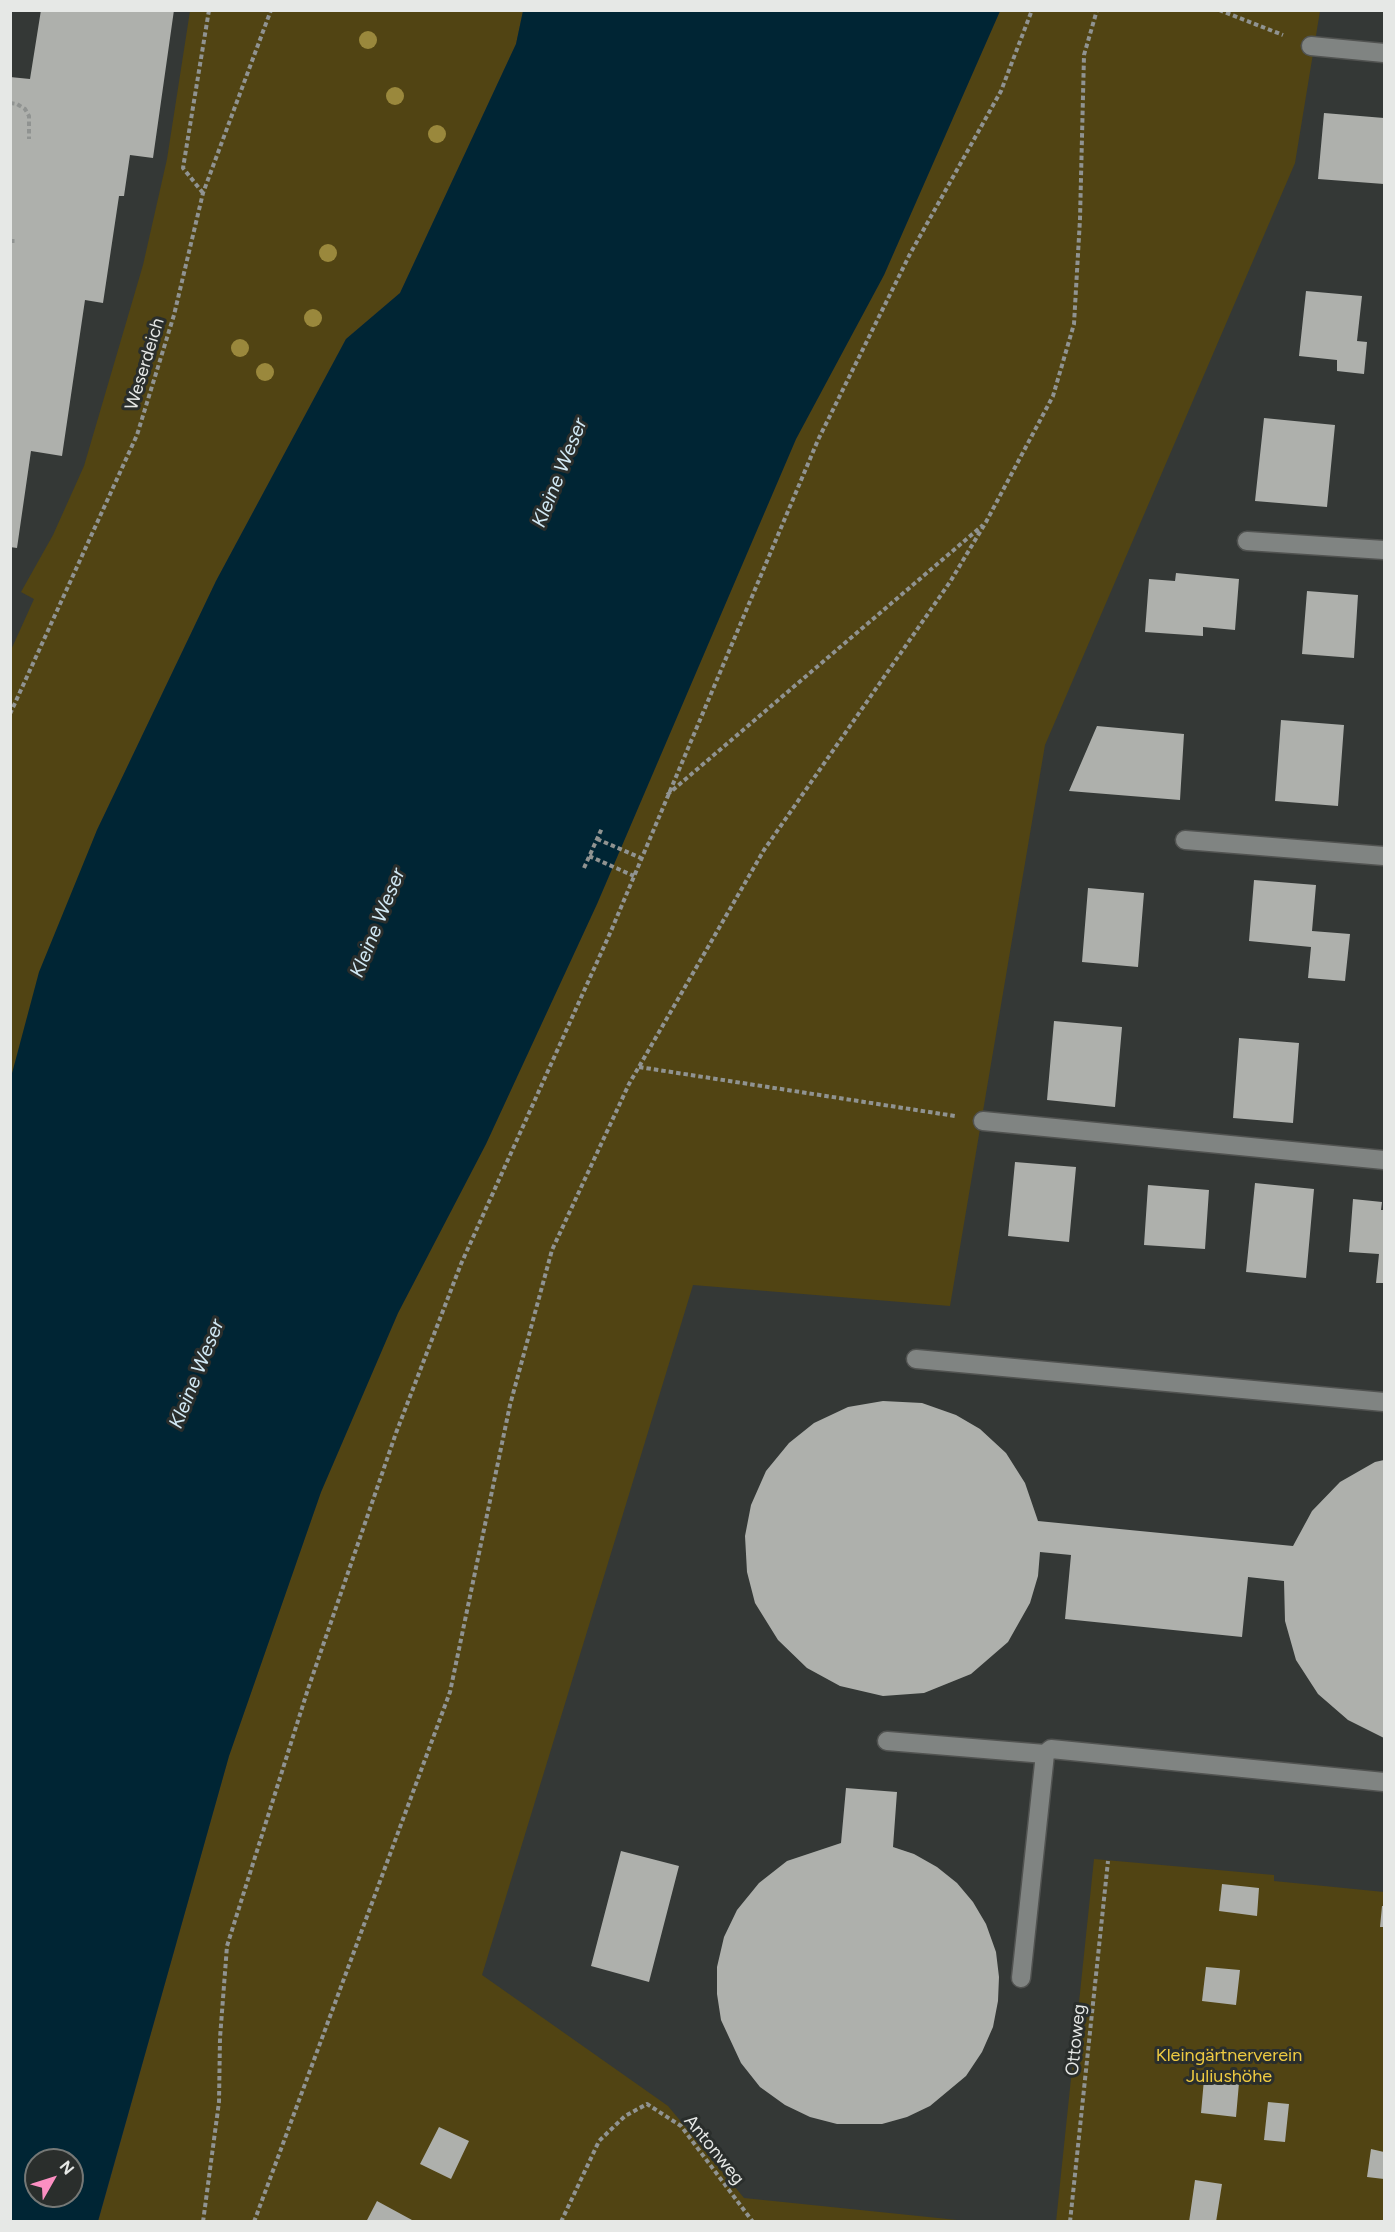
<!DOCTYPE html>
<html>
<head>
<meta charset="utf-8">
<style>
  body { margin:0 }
  #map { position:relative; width:1395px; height:2232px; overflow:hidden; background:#343836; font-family:Figtree,sans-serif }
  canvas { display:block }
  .frame { position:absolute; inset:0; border:12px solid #e6e8e6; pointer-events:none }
  .north { position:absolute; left:24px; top:2148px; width:60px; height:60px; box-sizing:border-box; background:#2a2e2c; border:2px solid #757876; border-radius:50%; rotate:51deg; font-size:16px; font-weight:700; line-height:24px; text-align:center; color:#e6e8e6 }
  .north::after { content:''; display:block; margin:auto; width:21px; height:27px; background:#fc8fc2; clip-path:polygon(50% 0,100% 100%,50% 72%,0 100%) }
</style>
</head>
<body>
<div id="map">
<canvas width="1395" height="2232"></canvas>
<div class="frame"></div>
<div class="north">N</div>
</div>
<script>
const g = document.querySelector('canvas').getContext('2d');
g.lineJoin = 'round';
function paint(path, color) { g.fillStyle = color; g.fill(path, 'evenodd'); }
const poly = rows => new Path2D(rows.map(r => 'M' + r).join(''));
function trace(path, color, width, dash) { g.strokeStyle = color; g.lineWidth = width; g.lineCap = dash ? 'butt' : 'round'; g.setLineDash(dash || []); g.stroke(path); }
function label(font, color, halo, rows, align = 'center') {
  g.font = font + ' Figtree,sans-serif'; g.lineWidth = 6; g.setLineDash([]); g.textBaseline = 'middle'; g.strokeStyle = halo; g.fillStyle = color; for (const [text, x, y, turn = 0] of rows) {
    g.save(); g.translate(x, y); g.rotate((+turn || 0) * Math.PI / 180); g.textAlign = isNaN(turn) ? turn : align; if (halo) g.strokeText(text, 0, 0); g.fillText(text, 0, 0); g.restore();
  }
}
paint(poly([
  [190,11,523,11,516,44,400,293,346,339,216,581,97,830,11,1077,11,650,34,599,21,592,53,535,84,466,143,265,167,159],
  [1000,11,1320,11,1295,163,1045,745,950,1306,693,1285,482,1975,668,2106,744,2198,967,2221,98,2222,229,1756,321,1492,398,1313,486,1144,597,904,796,439,884,275],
  [1094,1859,1274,1875,1274,1881,1384,1892,1384,2221,1056,2222]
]), '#514413');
paint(poly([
  [523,11,1000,11,884,275,796,439,597,904,486,1144,398,1313,321,1492,229,1756,98,2221,11,2221,11,1077,39,972,97,830,216,581,346,339,400,293,516,44],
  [36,2160,72,2160,72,2196,36,2196]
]), '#002534');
paint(poly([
  [41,10,174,10,153,158,130,155,124,196,119,196,103,303,85,300,62,456,31,451,17,548,10,547,10,77,30,79],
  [1324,113,1384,118,1384,184,1318,179],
  [1306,291,1362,296,1357,341,1367,342,1364,374,1337,371,1337,360,1299,356],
  [1264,418,1335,425,1327,507,1255,501],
  [1176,573,1239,579,1235,630,1203,627,1203,636,1145,632,1149,579,1175,581],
  [1307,591,1358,595,1354,658,1302,654],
  [1281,720,1344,725,1338,806,1275,801],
  [1097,726,1184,734,1180,800,1069,791],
  [1254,880,1316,885,1312,931,1350,934,1345,981,1308,978,1311,947,1249,941],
  [1088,888,1144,893,1138,967,1082,962],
  [1054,1021,1122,1027,1115,1107,1047,1100],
  [1239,1038,1299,1043,1293,1123,1233,1118],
  [1015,1162,1076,1167,1069,1242,1008,1236],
  [1255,1183,1314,1189,1306,1278,1246,1272],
  [1148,1185,1209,1190,1205,1249,1144,1245],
  [1353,1199,1382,1202,1381,1210,1384,1210,1384,1283,1376,1283,1379,1254,1349,1252],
  [883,1401,922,1403,956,1415,980,1429,1006,1453,1025,1483,1038,1521,1293,1546,1312,1511,1340,1482,1375,1462,1384,1460,1384,1738,1348,1720,1318,1694,1296,1660,1285,1621,1284,1581,1248,1577,1242,1637,1065,1619,1071,1555,1040,1552,1038,1576,1030,1603,1008,1642,971,1674,924,1693,883,1696,840,1686,807,1668,778,1640,755,1603,747,1572,745,1536,751,1505,766,1471,789,1443,814,1423,848,1407],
  [846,1788,897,1792,893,1847,914,1854,937,1867,957,1883,973,1902,986,1924,996,1952,999,1977,998,2001,993,2027,982,2052,966,2076,930,2106,907,2117,882,2124,837,2124,810,2117,785,2105,760,2087,741,2063,721,2020,717,1994,717,1967,724,1937,737,1910,759,1883,787,1861,841,1843],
  [621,1851,679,1866,649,1982,591,1966],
  [1222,1884,1259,1888,1257,1916,1219,1911],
  [1382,1906,1384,1906,1384,1927,1380,1927],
  [1206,1967,1240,1970,1236,2005,1202,2001],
  [1204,2079,1239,2083,1236,2117,1201,2113],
  [1268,2102,1289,2104,1285,2142,1264,2140],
  [439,2127,469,2141,451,2179,420,2164],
  [1371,2149,1384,2152,1384,2179,1367,2177],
  [1195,2180,1222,2184,1216,2222,1189,2222],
  [377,2201,412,2220,411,2222,366,2222]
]), '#aeb0ac');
const minor = poly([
  [1311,46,1384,53],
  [1247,541,1384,550],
  [1185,840,1384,856],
  [983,1121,1384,1160],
  [916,1359,1384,1402],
  [887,1741,1045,1754],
  [1021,1978,1045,1754,1051,1749,1384,1782]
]);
trace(minor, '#515351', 21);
trace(poly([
  [1219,10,1283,35],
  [10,103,17,104,25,109,29,116,29,139],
  [203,193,183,168,209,10],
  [10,241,16,241],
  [10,714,137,435,174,315,203,193,271,10],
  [667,795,983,525],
  [597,839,641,858],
  [589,856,634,876],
  [584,868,602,828],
  [639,1067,955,1116],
  [203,2222,219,2102,220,2038,227,1946,308,1689,396,1433,461,1264,611,931,818,440,910,254,1001,91,1032,10],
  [254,2222,450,1692,510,1405,552,1250,629,1084,764,850,950,582,986,522,1053,396,1074,324,1080,219,1084,55,1097,10],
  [561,2222,599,2141,625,2116,647,2104,681,2126,753,2222],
  [1070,2222,1108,1861]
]), '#909391', 4, [4.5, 3]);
trace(minor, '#808482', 18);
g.fillStyle = '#9a883c';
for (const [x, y] of [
  [368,40],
  [395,96],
  [437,134],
  [328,253],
  [313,318],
  [240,348],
  [265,372]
]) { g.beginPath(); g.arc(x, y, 9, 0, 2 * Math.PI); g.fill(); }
label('18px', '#e6e8e6', '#2a2e2c', [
  ["Weserdeich",145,364,-73],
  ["Ottoweg",1076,2040,-84],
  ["Antonweg",714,2150,51]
]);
label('18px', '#eeca41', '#2a2e2c', [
  ["Kleingärtnerverein",1229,2056],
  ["Juliushöhe",1229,2077]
]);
label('italic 20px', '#d1e9f5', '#2a2e2c', [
  ["Kleine Weser",560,473,-68],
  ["Kleine Weser",378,923,-68],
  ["Kleine Weser",197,1374,-68]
]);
</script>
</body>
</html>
